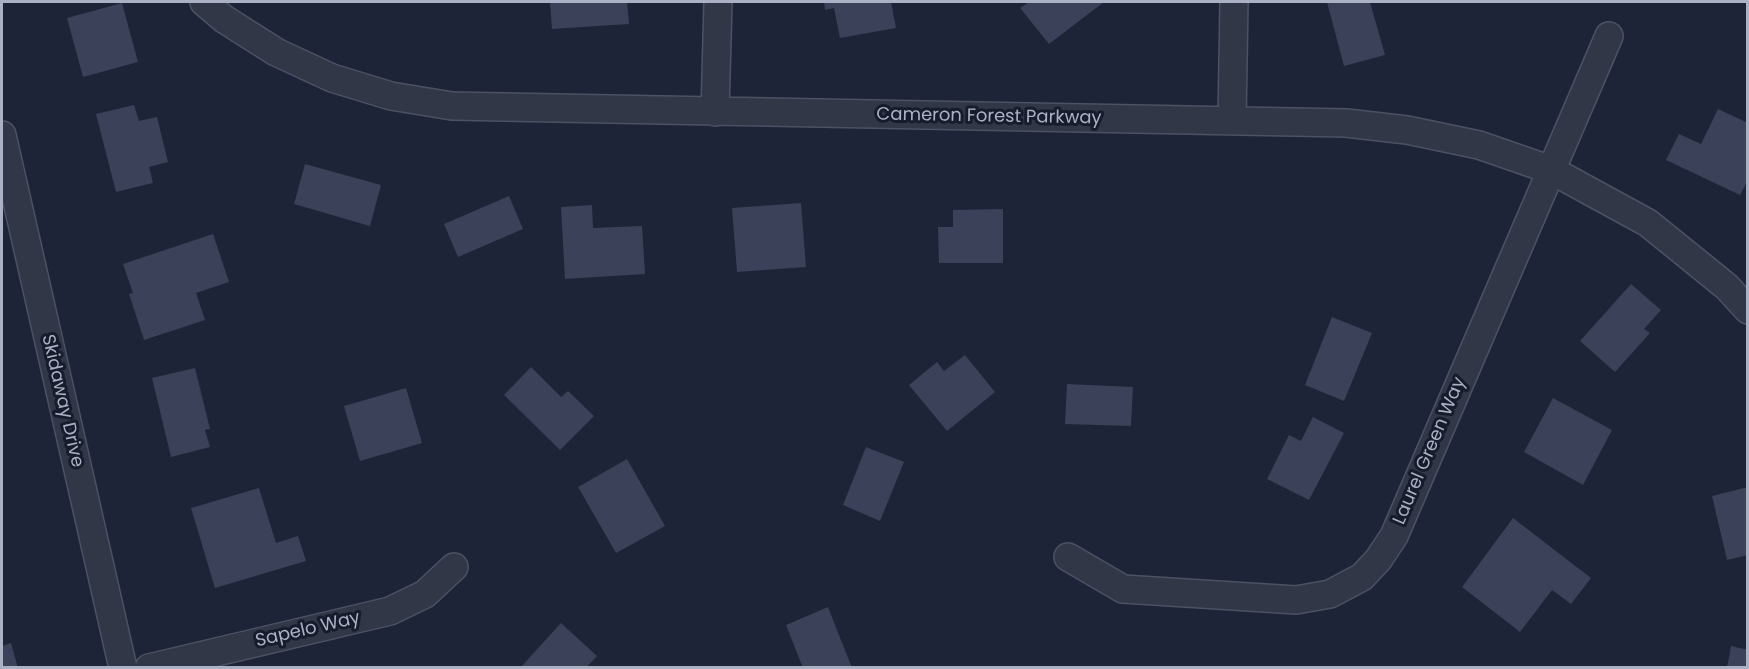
<!DOCTYPE html>
<html>
<head>
<meta charset="utf-8">
<style>
  body { margin:0 }
  #map { position:relative; width:1749px; height:669px; overflow:hidden; background:#1e2437; font-family:Poppins,sans-serif }
  canvas { display:block }
  .frame { position:absolute; inset:0; border:3px solid #abb1c5; pointer-events:none }
</style>
</head>
<body>
<div id="map">
<canvas width="1749" height="669"></canvas>
<div class="frame"></div>
</div>
<script>
const g = document.querySelector('canvas').getContext('2d');
g.lineJoin = 'round';
function paint(path, color) { g.fillStyle = color; g.fill(path, 'evenodd'); }
const poly = rows => new Path2D(rows.map(r => 'M' + r).join(''));
function trace(path, color, width, dash) { g.strokeStyle = color; g.lineWidth = width; g.lineCap = dash ? 'butt' : 'round'; g.setLineDash(dash || []); g.stroke(path); }
function label(font, color, halo, rows, align = 'center') {
  g.font = font + ' Poppins,sans-serif'; g.lineWidth = 6; g.setLineDash([]); g.textBaseline = 'middle'; g.strokeStyle = halo; g.fillStyle = color; for (const [text, x, y, turn = 0] of rows) {
    g.save(); g.translate(x, y); g.rotate((+turn || 0) * Math.PI / 180); g.textAlign = isNaN(turn) ? turn : align; if (halo) g.strokeText(text, 0, 0); g.fillText(text, 0, 0); g.restore();
  }
}
paint(poly([
  [562,2,627,2,629,24,552,29,550,3],
  [824,2,891,2,896,28,840,38,834,8,825,10],
  [1029,2,1104,2,1049,44,1020,8],
  [1327,2,1370,2,1385,55,1344,66],
  [122,3,138,62,83,77,67,18],
  [134,105,139,121,157,117,168,162,149,167,153,183,116,192,96,114],
  [1718,109,1748,123,1748,180,1740,195,1666,160,1679,134,1701,144],
  [305,164,381,185,370,226,294,204],
  [509,196,523,229,458,257,444,224],
  [801,203,806,267,737,272,732,208],
  [592,205,593,228,642,226,645,274,565,279,561,207],
  [1003,209,1003,263,939,263,938,227,953,227,953,210],
  [213,234,229,282,196,293,205,320,144,340,129,294,133,293,123,264],
  [1631,284,1661,310,1644,329,1650,333,1615,372,1580,341],
  [1332,317,1372,333,1344,401,1305,385],
  [965,355,995,392,947,431,909,385,937,362,944,371],
  [531,367,561,397,568,391,594,416,560,450,504,395],
  [195,368,210,429,205,430,210,447,171,457,152,378],
  [1067,384,1133,387,1131,426,1065,424],
  [406,388,422,443,360,461,344,406],
  [1553,398,1612,430,1583,485,1524,452],
  [1313,417,1344,433,1309,500,1267,479,1289,435,1301,441],
  [866,447,904,462,880,521,843,505],
  [627,459,665,526,616,553,578,487],
  [1748,487,1748,555,1727,560,1712,496],
  [259,488,276,543,298,536,306,561,215,588,191,508],
  [1513,518,1591,578,1571,604,1552,590,1520,632,1462,587],
  [828,607,852,668,803,668,786,625],
  [561,623,597,656,586,668,520,668],
  [11,643,18,668,2,668,2,646],
  [1731,646,1748,650,1748,668,1727,668]
]), '#3a4158');
const minor = poly([
  [204,2,224,19,276,52,332,78,391,96,452,106,1346,123,1407,130,1479,145,1551,170,1648,223,1727,287,1748,310],
  [715,112,718,2],
  [1232,121,1234,2],
  [2,135,123,668],
  [1068,557,1123,589,1296,600,1330,594,1362,577,1378,560,1394,536,1609,36],
  [149,668,390,611,425,594,454,567]
]);
trace(minor, '#4c5163', 30);
trace(minor, '#323748', 27);
label('18px', '#abb1c5', '#171c2c', [
  ["Cameron Forest Parkway",989,117,1],
  ["Skidaway Drive",62,401,77],
  ["Laurel Green Way",1430,451,-67],
  ["Sapelo Way",308,630,-13]
]);
</script>
</body>
</html>
